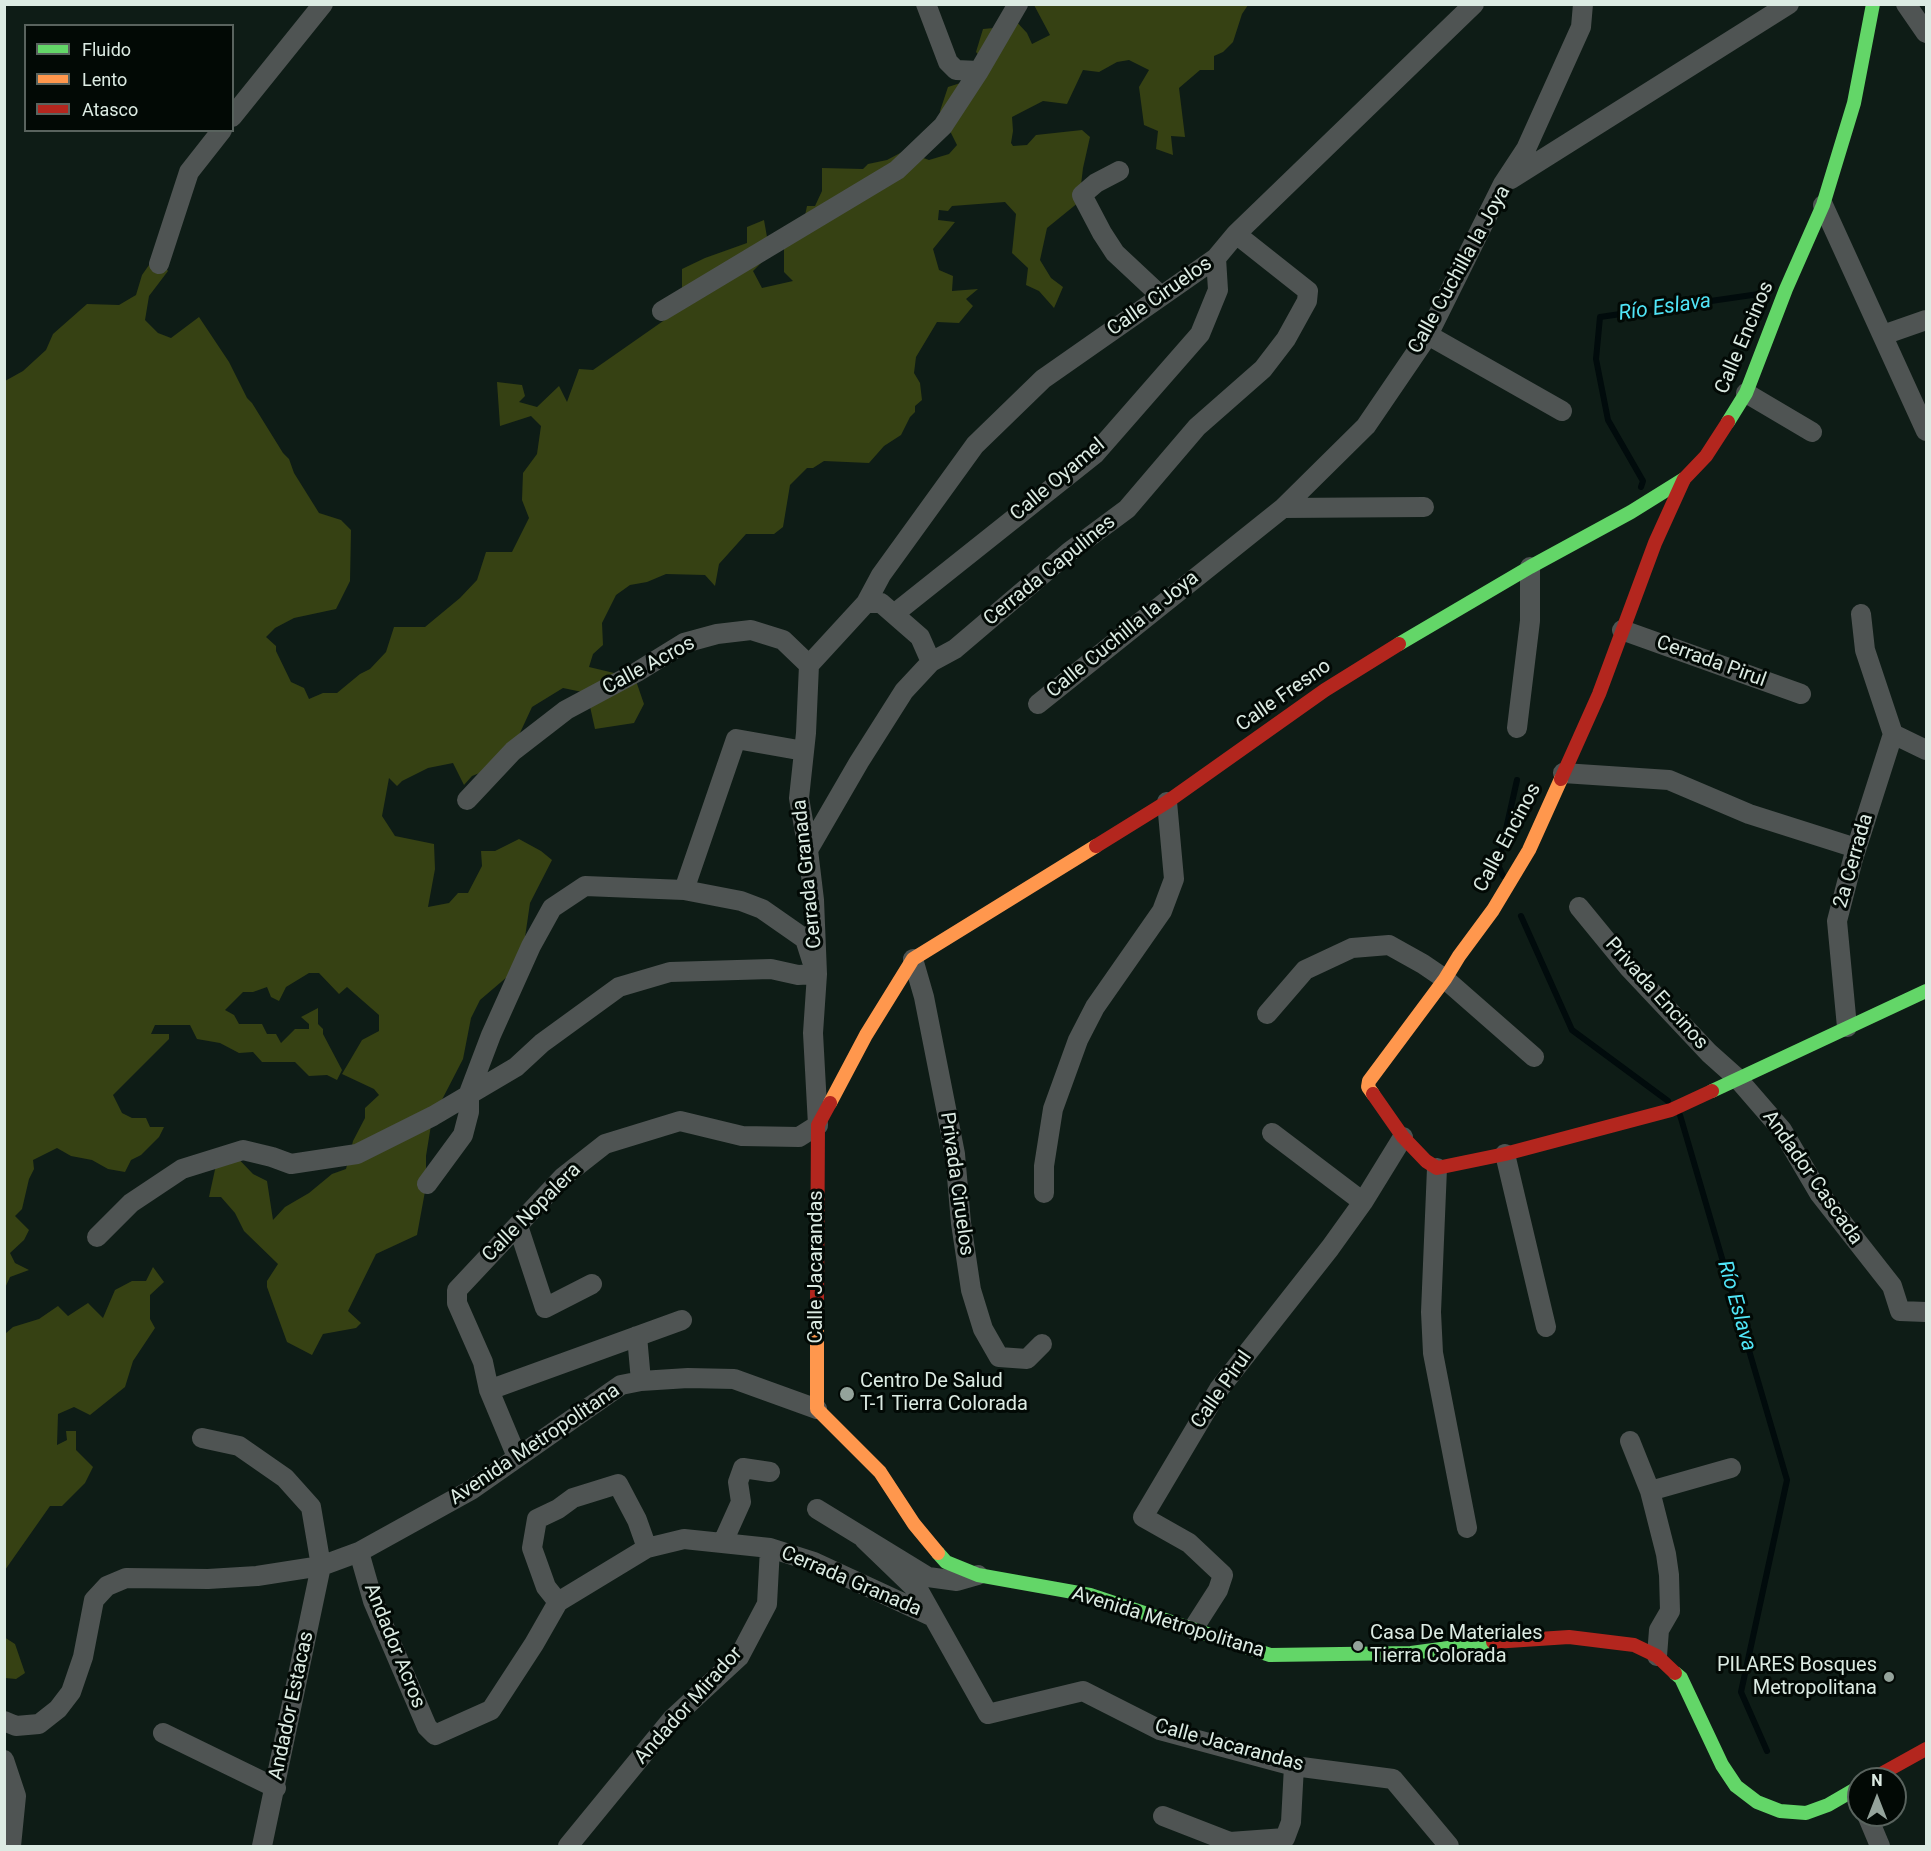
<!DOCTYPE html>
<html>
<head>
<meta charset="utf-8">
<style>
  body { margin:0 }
  #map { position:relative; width:1931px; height:1851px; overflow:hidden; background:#0e1c16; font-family:Roboto,sans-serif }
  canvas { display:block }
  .frame { position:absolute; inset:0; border:6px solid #dcebe3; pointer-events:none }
  .legend { position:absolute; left:24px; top:24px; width:210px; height:108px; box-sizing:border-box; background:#020905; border:2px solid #59635e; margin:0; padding:8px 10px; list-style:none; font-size:18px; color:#dcebe3 }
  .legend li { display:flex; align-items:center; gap:12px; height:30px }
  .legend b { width:30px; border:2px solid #59635e }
  .north { position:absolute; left:1847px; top:1767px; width:60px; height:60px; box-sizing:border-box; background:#020905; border:2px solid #59635e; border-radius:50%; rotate:0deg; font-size:16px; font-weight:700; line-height:24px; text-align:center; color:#dcebe3 }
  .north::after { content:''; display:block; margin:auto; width:21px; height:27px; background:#94a39b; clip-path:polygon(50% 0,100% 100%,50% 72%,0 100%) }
</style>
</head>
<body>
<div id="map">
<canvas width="1931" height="1851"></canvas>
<div class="frame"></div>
<ul class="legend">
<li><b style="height:8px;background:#63d668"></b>Fluido</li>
<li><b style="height:8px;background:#ff974d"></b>Lento</li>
<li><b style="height:8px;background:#b3261e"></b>Atasco</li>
</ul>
<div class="north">N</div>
</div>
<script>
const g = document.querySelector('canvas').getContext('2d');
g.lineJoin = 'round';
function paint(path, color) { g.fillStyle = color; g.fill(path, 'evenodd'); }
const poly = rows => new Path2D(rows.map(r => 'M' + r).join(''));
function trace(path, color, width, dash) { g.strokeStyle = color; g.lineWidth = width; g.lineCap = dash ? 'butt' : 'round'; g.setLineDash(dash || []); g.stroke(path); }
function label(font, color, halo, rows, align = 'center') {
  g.font = font + ' Roboto,sans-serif'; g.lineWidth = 6; g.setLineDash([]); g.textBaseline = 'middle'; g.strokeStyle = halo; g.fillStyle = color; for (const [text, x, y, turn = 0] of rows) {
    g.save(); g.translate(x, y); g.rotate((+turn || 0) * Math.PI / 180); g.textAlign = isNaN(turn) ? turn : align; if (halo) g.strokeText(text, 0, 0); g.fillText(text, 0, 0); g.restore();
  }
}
paint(poly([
  [1034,5,1248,5,1242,14,1233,42,1223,52,1214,56,1214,70,1200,70,1179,88,1185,137,1171,136,1173,155,1156,149,1158,131,1144,125,1139,87,1149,70,1129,60,1117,62,1099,72,1083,70,1067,104,1043,101,1012,117,1013,131,1011,143,1013,146,1027,145,1036,135,1082,130,1090,137,1083,168,1079,202,1047,228,1040,260,1051,278,1063,287,1054,308,1039,291,1026,285,1028,268,1012,253,1016,214,1005,202,952,206,948,211,939,210,938,220,955,222,933,249,939,270,953,276,952,291,978,289,966,299,973,306,959,323,937,322,916,357,914,373,920,383,922,400,915,406,915,412,910,417,901,435,884,446,869,463,824,461,813,468,807,468,790,485,783,527,774,534,746,534,719,564,715,586,705,575,666,574,647,582,630,585,616,595,602,623,603,645,593,654,589,667,635,678,644,704,634,723,595,729,587,693,563,688,532,707,519,735,482,772,472,776,464,785,453,763,428,768,402,781,397,786,389,778,382,816,395,836,434,844,435,869,428,907,449,903,458,893,468,893,482,866,481,851,495,851,519,839,541,851,552,860,530,903,521,965,480,1000,471,1018,463,1059,432,1119,426,1156,426,1186,417,1235,376,1254,348,1311,361,1323,356,1328,323,1334,312,1355,287,1342,267,1287,267,1281,278,1264,244,1231,235,1213,221,1197,209,1197,216,1165,230,1150,253,1174,267,1181,273,1220,285,1207,309,1193,332,1174,346,1169,353,1141,365,1118,365,1108,379,1095,374,1089,342,1074,362,1040,379,1031,379,1015,347,987,339,994,319,973,309,973,286,987,279,1001,271,997,267,987,253,992,243,992,225,1010,234,1015,239,1024,262,1024,267,1034,276,1034,281,1043,295,1029,309,1029,309,1024,301,1017,318,1008,318,1024,323,1029,323,1034,342,1070,337,1080,327,1075,309,1076,295,1062,262,1062,253,1052,239,1053,220,1043,197,1039,190,1025,155,1025,151,1034,169,1034,169,1039,113,1095,122,1113,132,1118,146,1118,150,1127,164,1127,159,1137,141,1155,131,1160,125,1172,108,1169,92,1160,71,1156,57,1148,33,1160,34,1169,29,1179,22,1209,15,1216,29,1230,24,1240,10,1253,15,1263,29,1270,10,1277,5,1288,5,381,23,371,46,350,53,334,87,304,119,305,136,295,142,275,156,255,168,271,149,296,145,320,158,333,171,338,199,317,229,362,247,398,252,403,283,453,289,459,294,473,319,513,341,520,351,530,350,581,336,609,294,618,275,628,266,637,276,646,276,651,291,682,304,688,309,699,323,693,337,693,360,674,370,669,386,652,394,627,425,627,460,598,477,580,486,552,512,552,529,518,522,500,523,473,537,454,541,426,531,416,500,426,497,382,522,385,525,396,519,402,537,407,559,386,567,402,579,369,593,370,676,312,682,288,682,269,705,258,747,243,747,227,764,220,770,254,753,271,762,288,793,281,784,272,784,249,803,225,807,206,815,206,822,191,822,168,863,169,868,164,887,160,904,151,929,160,949,154,957,145,940,111,948,87,976,78,982,59,976,52,983,29,994,28,1014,19,1027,33,1032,44,1050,35],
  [153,1267,164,1282,150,1295,150,1319,155,1328,133,1361,125,1387,90,1415,74,1407,58,1414,57,1445,67,1440,66,1431,76,1431,76,1450,93,1467,85,1483,62,1506,50,1506,5,1570,5,1334,13,1327,39,1319,58,1306,68,1316,88,1303,103,1318,115,1290,132,1281,146,1281],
  [4,1637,15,1644,25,1673,16,1679,5,1678]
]), '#364113');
trace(poly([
  [1641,487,1643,481,1608,420,1596,359,1600,317,1766,293],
  [1503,876,1498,865,1517,780],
  [1521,916,1572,1030,1668,1101],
  [1680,1115,1787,1480,1741,1692,1767,1751]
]), '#010b0c', 6);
trace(poly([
  [926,4,948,62,956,70,979,71,1018,4],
  [1906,4,1926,33],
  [232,117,323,4],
  [1119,171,1096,183,1082,195,1102,233,1115,253,1161,296],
  [1511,179,1789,4],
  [1823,205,1926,431],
  [159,264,189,172,222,130],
  [662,311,897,170,943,126,979,71],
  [1428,335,1562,411],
  [1883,335,1926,320],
  [1746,393,1812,432],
  [1283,508,1424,507],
  [866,603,881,603,920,637,931,662],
  [894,614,1095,454,1200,334,1218,290,1216,258],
  [1861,614,1865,650,1893,734,1926,750],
  [1622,630,1801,694],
  [809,665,866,603,881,575,975,445,1043,379,1216,258,1236,234,1474,4],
  [1038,704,1283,508,1366,426,1428,335,1503,184,1526,149,1581,27,1583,4],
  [1517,728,1530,621,1530,567],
  [1563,773,1669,780,1749,814,1856,848],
  [467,800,513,751,566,710,637,672,684,643,717,634,751,630,783,640,809,665],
  [808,850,859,762,904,691,931,662,955,649,1069,552,1127,509,1197,427,1263,369,1286,339,1307,301,1308,291,1236,234],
  [684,890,736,739,804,751],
  [1579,907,1629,968,1709,1053,1737,1078,1782,1130,1819,1193,1892,1286,1900,1311,1926,1312],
  [913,959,924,997,955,1154,961,1223,971,1290,983,1329,999,1357,1027,1359,1042,1344],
  [1267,1014,1305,970,1352,948,1389,945,1423,964,1445,979,1534,1057],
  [1847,1027,1837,921,1853,859,1893,734],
  [1272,1133,1363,1202],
  [1505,1154,1546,1327],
  [1437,1168,1431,1312,1433,1353,1467,1528],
  [427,1184,463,1135,469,1112,469,1093,491,1035,531,946,552,908,585,886,684,890,741,901,762,909,805,939,812,961],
  [1044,1193,1044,1166,1053,1109,1078,1040,1095,1007,1162,911,1174,879,1167,802],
  [518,1226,545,1308,592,1284],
  [97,1237,131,1203,182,1169,243,1150,272,1157,291,1164,357,1154,433,1116,516,1067,542,1043,619,987,670,972,771,969,798,975,817,974],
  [637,1336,641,1381],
  [489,1390,682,1320],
  [202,1438,239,1446,285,1478,311,1507,321,1566,262,1846],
  [1630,1441,1650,1491,1666,1554,1669,1575,1670,1611,1659,1630,1657,1656],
  [517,1457,489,1390,483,1362,457,1303,457,1290,563,1177,605,1144,680,1121,742,1136,799,1137,818,1125,813,1033,817,974,814,900,808,850,799,798,806,733,809,665],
  [1650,1491,1731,1468],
  [817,1509,928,1577,957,1581,978,1575],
  [864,1539,920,1593,988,1714,1083,1691,1160,1730,1294,1766,1393,1779,1449,1846],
  [723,1542,741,1502,738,1482,743,1468,770,1472],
  [359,1552,373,1601,427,1727,435,1735,491,1710,534,1644,558,1602,647,1548,684,1539,770,1548,814,1562,931,1616],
  [558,1602,546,1587,532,1548,537,1519,558,1509,573,1498,618,1484,637,1520,647,1548],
  [1193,1629,1218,1590,1223,1575,1189,1543,1143,1517,1219,1389,1330,1248,1363,1202,1403,1137],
  [4,1721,16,1726,39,1724,58,1709,71,1692,83,1657,94,1600,107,1586,126,1578,208,1579,257,1576,321,1566,359,1552,471,1490,621,1385,641,1381,688,1378,734,1379,817,1409],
  [163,1733,276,1788],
  [4,1760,16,1796,11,1846],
  [1867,1815,1880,1846],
  [1163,1816,1230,1842,1285,1838,1291,1822,1294,1766],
  [568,1846,672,1719,739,1657,767,1604,770,1548]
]), '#4f5453', 20);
trace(poly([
  [1728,422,1746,393,1786,289,1823,205,1854,103,1873,4],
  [1399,644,1530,567,1631,512,1684,479],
  [1712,1091,1926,991],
  [938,1553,946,1562,978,1575,1090,1595,1270,1655,1411,1653,1493,1642],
  [1675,1673,1681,1678,1722,1765,1736,1786,1757,1802,1780,1811,1806,1813,1828,1805,1859,1787]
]), '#63d668', 14);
trace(poly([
  [1373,1094,1368,1087,1369,1081,1445,979,1459,956,1493,910,1529,850,1561,779],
  [830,1103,866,1035,913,959,1096,846],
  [817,1299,817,1409,880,1472,914,1524,938,1553]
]), '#ff974d', 14);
trace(poly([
  [1561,779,1599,694,1655,543,1684,479,1706,456,1728,422],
  [1096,846,1167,802,1325,690,1399,644],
  [1373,1094,1403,1137,1426,1161,1437,1168,1505,1154,1671,1110,1712,1091],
  [817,1299,818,1125,830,1103],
  [1493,1642,1569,1637,1634,1645,1657,1656,1675,1673],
  [1872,1779,1926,1749]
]), '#b3261e', 14);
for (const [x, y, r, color] of [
  [847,1394,8,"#94a39b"],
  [1358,1646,6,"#94a39b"],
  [1889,1677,6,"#94a39b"]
]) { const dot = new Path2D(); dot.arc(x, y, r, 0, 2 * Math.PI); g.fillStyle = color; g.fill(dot); trace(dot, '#020905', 2); }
label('20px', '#dcebe3', '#020905', [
  ["Calle Cuchilla la Joya",1460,270,-61],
  ["Calle Ciruelos",1160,297,-35],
  ["Calle Encinos",1745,338,-67],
  ["Calle Oyamel",1058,480,-40],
  ["Cerrada Capulines",1050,571,-39],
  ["Calle Cuchilla la Joya",1123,635,-39],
  ["Cerrada Pirul",1711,662,20],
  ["Calle Acros",649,666,-28],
  ["Calle Fresno",1284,696,-35],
  ["Calle Encinos",1508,838,-62],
  ["2a Cerrada",1854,861,-74],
  ["Cerrada Granada",808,874,-96],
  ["Privada Encinos",1656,994,48],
  ["Andador Cascada",1812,1178,55],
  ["Privada Ciruelos",956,1184,82],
  ["Calle Nopalera",532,1213,-45],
  ["Calle Jacarandas",817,1267,-90],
  ["Calle Pirul",1222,1390,-55],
  ["Avenida Metropolitana",535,1445,-34],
  ["Cerrada Granada",851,1582,23],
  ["Avenida Metropolitana",1168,1623,17],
  ["Andador Acros",394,1646,68],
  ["Andador Estacas",292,1706,-78],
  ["Andador Mirador",689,1706,-48],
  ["Calle Jacarandas",1229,1746,15]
]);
label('20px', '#dcebe3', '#020905', [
  ["Centro De Salud",860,1382],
  ["T-1 Tierra Colorada",860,1405],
  ["Casa De Materiales",1370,1634],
  ["Tierra Colorada",1370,1657],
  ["PILARES Bosques",1877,1666,"right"],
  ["Metropolitana",1877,1689,"right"]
], 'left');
label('italic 21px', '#50e5f7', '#020905', [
  ["Río Eslava",1665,308,-8],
  ["Río Eslava",1736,1306,74]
]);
</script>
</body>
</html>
